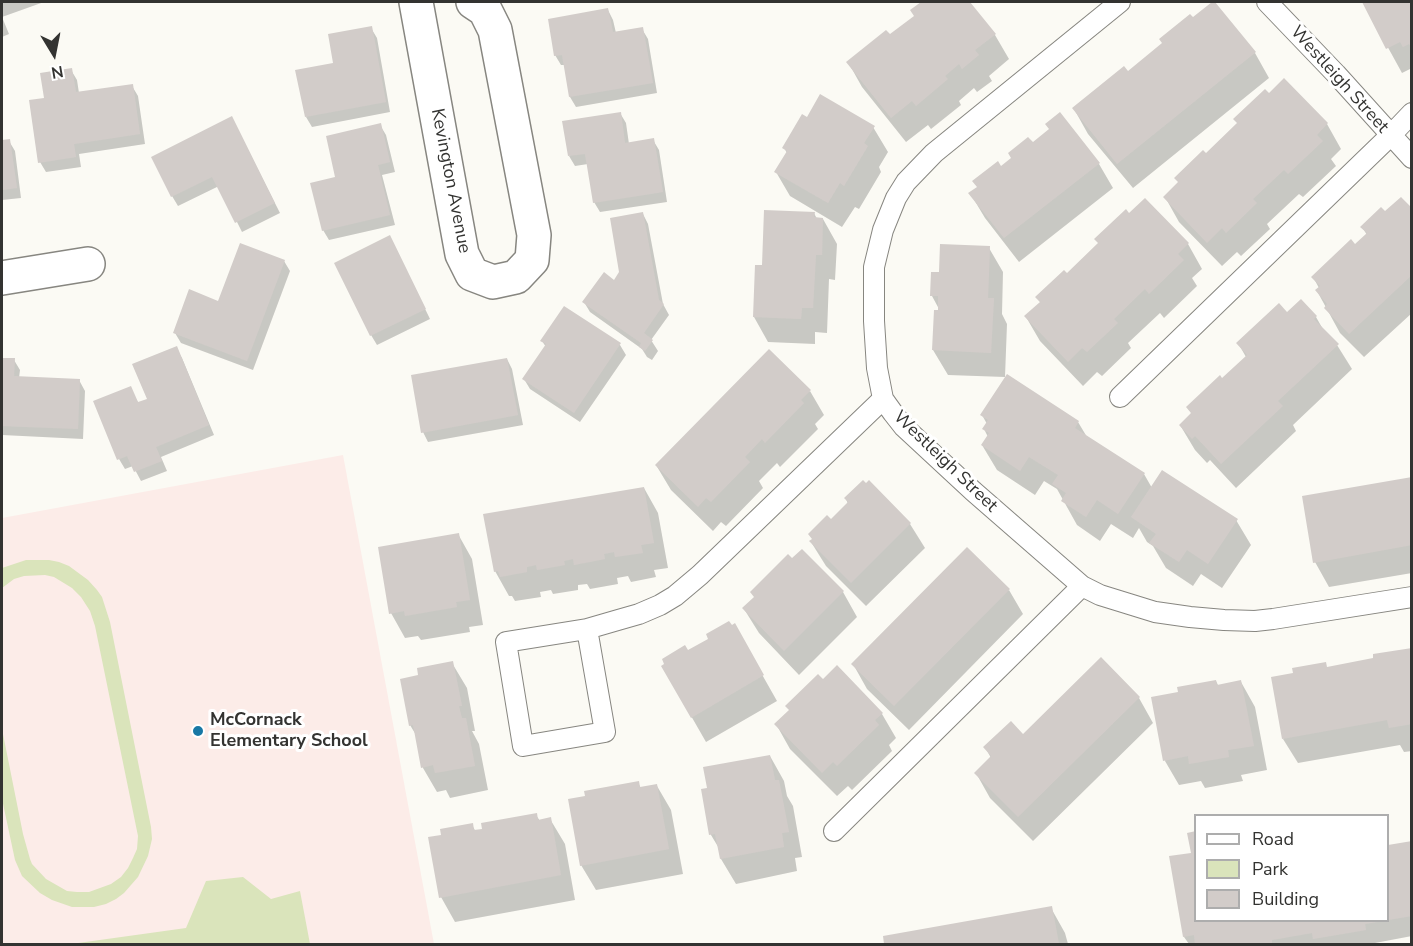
<!DOCTYPE html>
<html>
<head>
<meta charset="utf-8">
<style>
  body { margin:0 }
  #map { position:relative; width:1413px; height:946px; overflow:hidden; background:#fbfaf4; font-family:"Nunito Sans",sans-serif }
  canvas { display:block }
  .frame { position:absolute; inset:0; border:3px solid #333331; pointer-events:none }
  .legend { position:absolute; left:1194px; top:814px; width:195px; height:108px; box-sizing:border-box; background:#fff; border:2px solid #adadad; margin:0; padding:8px 10px; list-style:none; font-size:18px; color:#333331 }
  .legend li { display:flex; align-items:center; gap:12px; height:30px }
  .legend b { width:30px; border:2px solid #adadad }
  .north { position:absolute; left:24px; top:24px; width:60px; height:60px; -webkit-text-stroke:4px #fff; paint-order:stroke; rotate:170deg; font-size:16px; font-weight:700; line-height:24px; text-align:center; color:#333331 }
  .north::after { content:''; display:block; margin:auto; width:21px; height:27px; background:#333331; clip-path:polygon(50% 0,100% 100%,50% 72%,0 100%) }
</style>
</head>
<body>
<div id="map">
<canvas width="1413" height="946"></canvas>
<div class="frame"></div>
<ul class="legend">
<li><b style="height:8px;background:#fff"></b>Road</li>
<li><b style="height:16px;background:#dae4bb"></b>Park</li>
<li><b style="height:16px;background:#d2ccc9"></b>Building</li>
</ul>
<div class="north">N</div>
</div>
<script>
const g = document.querySelector('canvas').getContext('2d');
g.lineJoin = 'round';
function paint(path, color) { g.fillStyle = color; g.fill(path, 'evenodd'); }
const poly = rows => new Path2D(rows.map(r => 'M' + r).join(''));
function trace(path, color, width, dash) { g.strokeStyle = color; g.lineWidth = width; g.lineCap = dash ? 'butt' : 'round'; g.setLineDash(dash || []); g.stroke(path); }
function label(font, color, halo, rows, align = 'center') {
  g.font = font + ' "Nunito Sans",sans-serif'; g.lineWidth = 6; g.setLineDash([]); g.textBaseline = 'middle'; g.strokeStyle = halo; g.fillStyle = color; for (const [text, x, y, turn = 0] of rows) {
    g.save(); g.translate(x, y); g.rotate((+turn || 0) * Math.PI / 180); g.textAlign = isNaN(turn) ? turn : align; if (halo) g.strokeText(text, 0, 0); g.fillText(text, 0, 0); g.restore();
  }
}
paint(poly([
  [343,455,434,944,2,944,2,518]
]), '#fcece8');
paint(poly([
  [26,560,49,560,59,562,69,566,88,580,97,590,102,597,110,622,151,827,152,839,148,856,138,877,124,893,116,899,106,904,94,907,72,907,52,900,40,893,22,876,15,860,2,799,2,729,23,834,30,859,32,864,46,879,67,891,77,892,89,892,111,884,121,877,128,868,133,858,137,849,138,836,95,626,90,611,81,597,72,588,54,577,45,575,24,576,14,579,2,588,2,568],
  [243,877,271,899,300,891,310,944,71,944,186,928,206,881]
]), '#dae4bb');
paint(poly([
  [2,2,44,2,2,17,9,34,2,37],
  [923,2,968,2,995,35,1009,59,989,76,992,81,977,92,974,88,959,101,961,105,931,129,928,125,906,142,862,87,848,62,889,37,915,16,912,11],
  [1363,2,1412,2,1412,68,1402,73],
  [608,10,613,20,616,33,642,29,648,39,657,93,576,107,570,97,565,65,561,65,555,55],
  [371,28,377,38,390,112,312,127,306,117,335,64],
  [1255,53,1269,78,1133,188,1088,134,1074,109,1127,73],
  [71,70,77,80,79,93,132,86,138,96,145,144,79,154,81,167,46,172,40,162,46,99],
  [1268,95,1327,124,1341,149,1331,159,1336,166,1303,197,1299,194,1267,224,1270,229,1241,256,1237,252,1222,266,1179,222,1165,197,1206,155],
  [620,113,626,123,629,144,653,140,659,150,667,202,600,212,594,202,588,164,575,166,569,156],
  [807,119,873,127,888,152,879,167,881,172,859,209,855,207,842,227,790,196,776,172,787,153,784,148],
  [380,125,386,135,395,172,382,175,395,225,329,240,323,230,337,178],
  [237,128,280,213,242,232,219,186,178,206,172,196],
  [9,141,15,151,21,198,2,200,2,142],
  [1033,144,1099,164,1113,188,1019,262,985,218,970,193,978,188,974,182,1001,168],
  [1412,210,1412,313,1364,357,1340,333,1317,291,1319,288,1313,277,1355,246,1367,235,1362,227,1385,213],
  [814,213,817,219,823,219,837,244,835,280,829,279,827,333,815,332,815,344,768,342,754,317,763,267],
  [643,214,648,224,663,304,669,315,651,340,658,351,652,360,647,357,642,349,590,312,584,302,615,282,621,273],
  [1129,215,1188,244,1202,269,1192,278,1197,286,1164,318,1160,313,1128,343,1131,348,1102,376,1097,372,1083,386,1040,341,1026,317,1041,303,1037,298,1067,275],
  [395,247,430,319,377,345,371,335],
  [989,248,1003,272,1002,314,1007,324,1005,377,948,375,933,350,939,309,932,296,940,274],
  [284,261,290,271,253,370,181,343,175,333],
  [1287,314,1316,317,1324,331,1337,345,1352,369,1293,425,1296,431,1236,488,1210,460,1207,463,1195,450,1180,425,1192,414,1187,407,1222,380,1246,357,1238,343],
  [542,341,620,345,626,355,580,422,530,389,524,379,546,347],
  [176,348,182,358,214,435,161,457,167,471,141,481,133,466,125,469,119,459,130,388,139,404,149,400],
  [2,359,14,360,20,370,19,378,79,380,85,391,83,439,2,435],
  [507,359,512,369,523,425,428,442,423,432],
  [810,391,824,415,815,424,818,429,780,467,777,463,759,481,763,488,726,526,721,522,713,531,671,490,656,465],
  [982,415,1078,422,1087,437,1144,474,1152,488,1236,520,1251,545,1222,588,1201,574,1193,586,1166,568,1153,546,1147,542,1139,528,1133,538,1111,524,1100,541,1077,525,1057,489,1044,481,1035,495,997,470,982,445,988,437,984,429,987,424],
  [1412,478,1412,573,1329,587,1315,562],
  [644,488,658,513,668,568,654,570,656,577,631,582,628,576,617,578,618,584,590,589,587,584,578,585,578,590,553,594,551,590,540,592,541,597,515,601,512,596,509,596,495,571],
  [846,499,910,524,925,548,866,606,826,566,811,542,848,504],
  [458,534,472,559,483,625,469,627,470,632,421,640,418,636,405,638,391,613],
  [793,561,843,592,857,617,799,675,759,633,744,609],
  [1009,590,1023,614,909,730,867,689,853,664],
  [734,625,777,701,706,742,663,667],
  [1412,649,1412,751,1404,752,1400,745,1298,763,1283,739,1327,668,1375,660],
  [1101,659,1139,698,1153,723,1033,841,990,798,976,773,991,758,985,747,1023,736],
  [452,663,467,688,475,731,472,731,479,744,488,790,450,798,446,790,437,792,423,768,416,735,410,725,420,677],
  [823,681,882,714,896,738,889,745,892,751,852,790,848,786,837,796,790,749,776,724],
  [1216,681,1219,687,1241,682,1255,707,1267,770,1241,775,1243,781,1205,788,1201,781,1179,785,1165,761,1180,693],
  [770,756,784,781,787,796,793,806,802,857,795,858,797,871,736,884,721,859,720,850,711,835,702,790,709,789],
  [638,783,641,788,657,786,671,810,683,874,596,890,581,865],
  [536,815,540,821,550,819,565,844,575,900,455,922,441,897,443,836,472,825,476,832],
  [1196,833,1196,920,1388,920,1388,846,1412,842,1412,936,1375,943,1375,944,1189,944,1184,937],
  [1051,908,1065,933,1068,944,886,944,885,937]
]), '#0003');
paint(poly([
  [921,2,970,2,996,34,975,50,979,55,962,69,959,64,945,76,948,79,916,106,912,101,891,118,846,62,886,30,890,34,914,16,910,10],
  [1212,2,1215,2,1256,52,1117,164,1072,108,1124,66,1128,71,1162,43,1159,39,1190,14,1193,17],
  [1362,2,1412,2,1412,48,1409,44,1403,47,1400,42,1386,49],
  [608,8,613,32,643,27,653,83,569,97,562,55,554,56,548,19],
  [372,26,386,102,305,117,295,70,333,63,328,34],
  [72,68,76,92,133,84,140,134,74,144,76,157,38,163,29,100,44,98,40,73],
  [1284,78,1328,123,1317,135,1323,141,1288,174,1284,170,1253,199,1257,203,1226,233,1222,228,1207,243,1163,197,1178,182,1174,178,1203,150,1206,153,1237,123,1233,119,1265,89,1269,93],
  [820,94,875,126,864,143,868,146,844,186,840,183,828,203,774,172,787,151,782,148,802,114,807,117],
  [621,112,625,143,654,138,663,192,593,203,585,154,568,156,562,121],
  [1060,112,1100,163,1004,238,968,193,977,187,972,181,998,161,1001,166,1011,158,1008,153,1028,137,1033,142,1049,129,1045,124],
  [232,116,275,203,235,223,212,177,171,197,151,157],
  [381,123,390,162,378,165,390,215,322,231,310,183,335,177,326,136],
  [10,139,17,188,2,190,2,140],
  [1401,197,1412,208,1412,275,1349,334,1324,308,1327,304,1315,290,1320,286,1311,277,1351,239,1355,244,1367,233,1360,227,1381,207,1385,211],
  [1145,198,1189,243,1178,254,1184,260,1149,294,1145,289,1114,319,1118,323,1087,352,1082,348,1068,362,1024,316,1040,302,1035,297,1064,270,1067,273,1098,243,1094,239,1126,209,1129,213],
  [764,210,815,212,814,217,823,218,822,255,816,255,813,308,802,308,801,319,753,317,755,265,762,265],
  [643,212,659,300,664,304,644,333,653,340,645,351,639,347,641,343,582,302,604,272,614,280,619,272,610,218],
  [390,235,426,309,370,336,334,263],
  [240,243,285,260,247,361,173,333,189,289,218,301],
  [940,244,990,246,988,298,994,298,991,353,932,350,934,310,938,310,938,296,930,296,931,272,939,272],
  [1301,299,1317,316,1314,319,1339,344,1278,401,1283,406,1221,464,1195,436,1192,439,1179,425,1191,413,1186,407,1220,375,1222,378,1247,355,1236,343,1279,303,1287,312],
  [564,306,621,343,574,413,522,379,546,344,540,341],
  [177,346,209,425,156,447,162,461,134,472,127,456,117,460,93,401,131,386,138,402,147,399,132,364],
  [769,349,811,390,801,400,804,403,765,443,762,439,745,457,750,462,711,502,706,498,698,507,655,465],
  [2,358,15,358,14,376,80,379,78,429,2,426],
  [507,358,518,415,421,433,411,375],
  [1007,374,1079,421,1075,428,1145,473,1118,514,1097,500,1086,517,1061,501,1066,493,1052,484,1058,475,1029,457,1020,471,981,445,989,433,982,429,988,420,980,415],
  [1162,470,1238,519,1208,564,1187,550,1179,562,1149,543,1156,534,1131,517],
  [1412,477,1412,545,1313,563,1302,496],
  [863,480,866,483,869,480,911,523,851,583,809,541,812,539,808,534,827,515,831,519,848,502,844,498],
  [644,487,654,543,641,545,643,553,615,557,614,552,604,554,605,559,574,565,573,559,564,561,565,565,537,570,536,565,527,567,527,572,500,577,498,571,494,572,483,514],
  [459,533,470,600,456,602,457,607,405,616,404,611,389,614,378,547],
  [967,547,1010,589,894,706,851,664],
  [802,549,844,591,784,651,742,608,754,597,750,592,788,554,792,558],
  [729,621,732,625,735,623,764,675,691,718,661,666,664,664,662,659,685,645,688,650,708,639,706,634],
  [1412,648,1412,724,1389,728,1387,720,1282,739,1271,677,1293,673,1292,668,1326,662,1327,667,1373,658,1373,654],
  [1101,657,1140,697,1018,817,974,773,991,756,983,747,1011,721,1023,734],
  [453,661,462,706,459,706,462,718,466,718,475,766,435,773,433,765,421,768,413,725,409,726,400,679,418,675,417,668],
  [837,665,883,713,875,720,879,725,837,766,833,762,822,773,774,724,789,710,785,706,818,674,823,679],
  [1216,680,1217,685,1241,680,1254,746,1228,750,1229,757,1189,764,1188,756,1163,761,1151,697,1178,692,1177,687],
  [770,755,775,780,779,780,789,832,782,833,784,847,720,859,715,834,709,835,701,789,707,788,703,767],
  [639,781,640,787,657,784,669,849,580,866,568,799,585,796,584,791],
  [537,813,538,820,551,817,561,875,439,898,428,837,441,835,440,829,473,823,474,830,482,829,481,823],
  [1196,831,1196,920,1377,920,1377,922,1365,924,1366,930,1313,939,1312,933,1272,940,1272,944,1195,944,1194,935,1183,937,1169,856,1191,853,1187,833],
  [1412,841,1412,916,1388,920,1388,845],
  [1052,906,1059,944,884,944,883,936]
]), '#d2ccc9');
const service = poly([
  [1120,2,934,153,906,182,896,198,883,230,874,267,874,321,877,368,883,399,893,413,904,427,973,491,1082,586,1100,595,1155,612,1190,617,1224,620,1255,621,1273,619,1412,597],
  [1267,2,1336,74,1412,158],
  [1120,397,1390,136,1412,113],
  [587,629,605,732,523,746,506,642,587,629,618,620,639,614,660,605,675,596,700,575,883,399],
  [834,831,1082,586]
]);
const minor = poly([
  [416,2,462,254,472,274,493,282,516,277,532,260,534,235,495,30,485,10,473,2],
  [2,278,88,264]
]);
trace(service, '#878680', 22);
trace(minor, '#878680', 36);
trace(service, '#fff', 20);
trace(minor, '#fff', 33);
for (const [x, y, r, color] of [
  [198,731,6,"#1878a5"]
]) { const dot = new Path2D(); dot.arc(x, y, r, 0, 2 * Math.PI); g.fillStyle = color; g.fill(dot); trace(dot, '#fff', 2); }
label('18px', '#333331', '#fff', [
  ["Westleigh Street",1339,80,48],
  ["Kevington Avenue",450,181,79],
  ["Westleigh Street",945,462,44]
]);
label('bold 18px', '#333331', '#fff', [
  ["McCornack",210,721],
  ["Elementary School",210,742]
], 'left');
</script>
</body>
</html>
